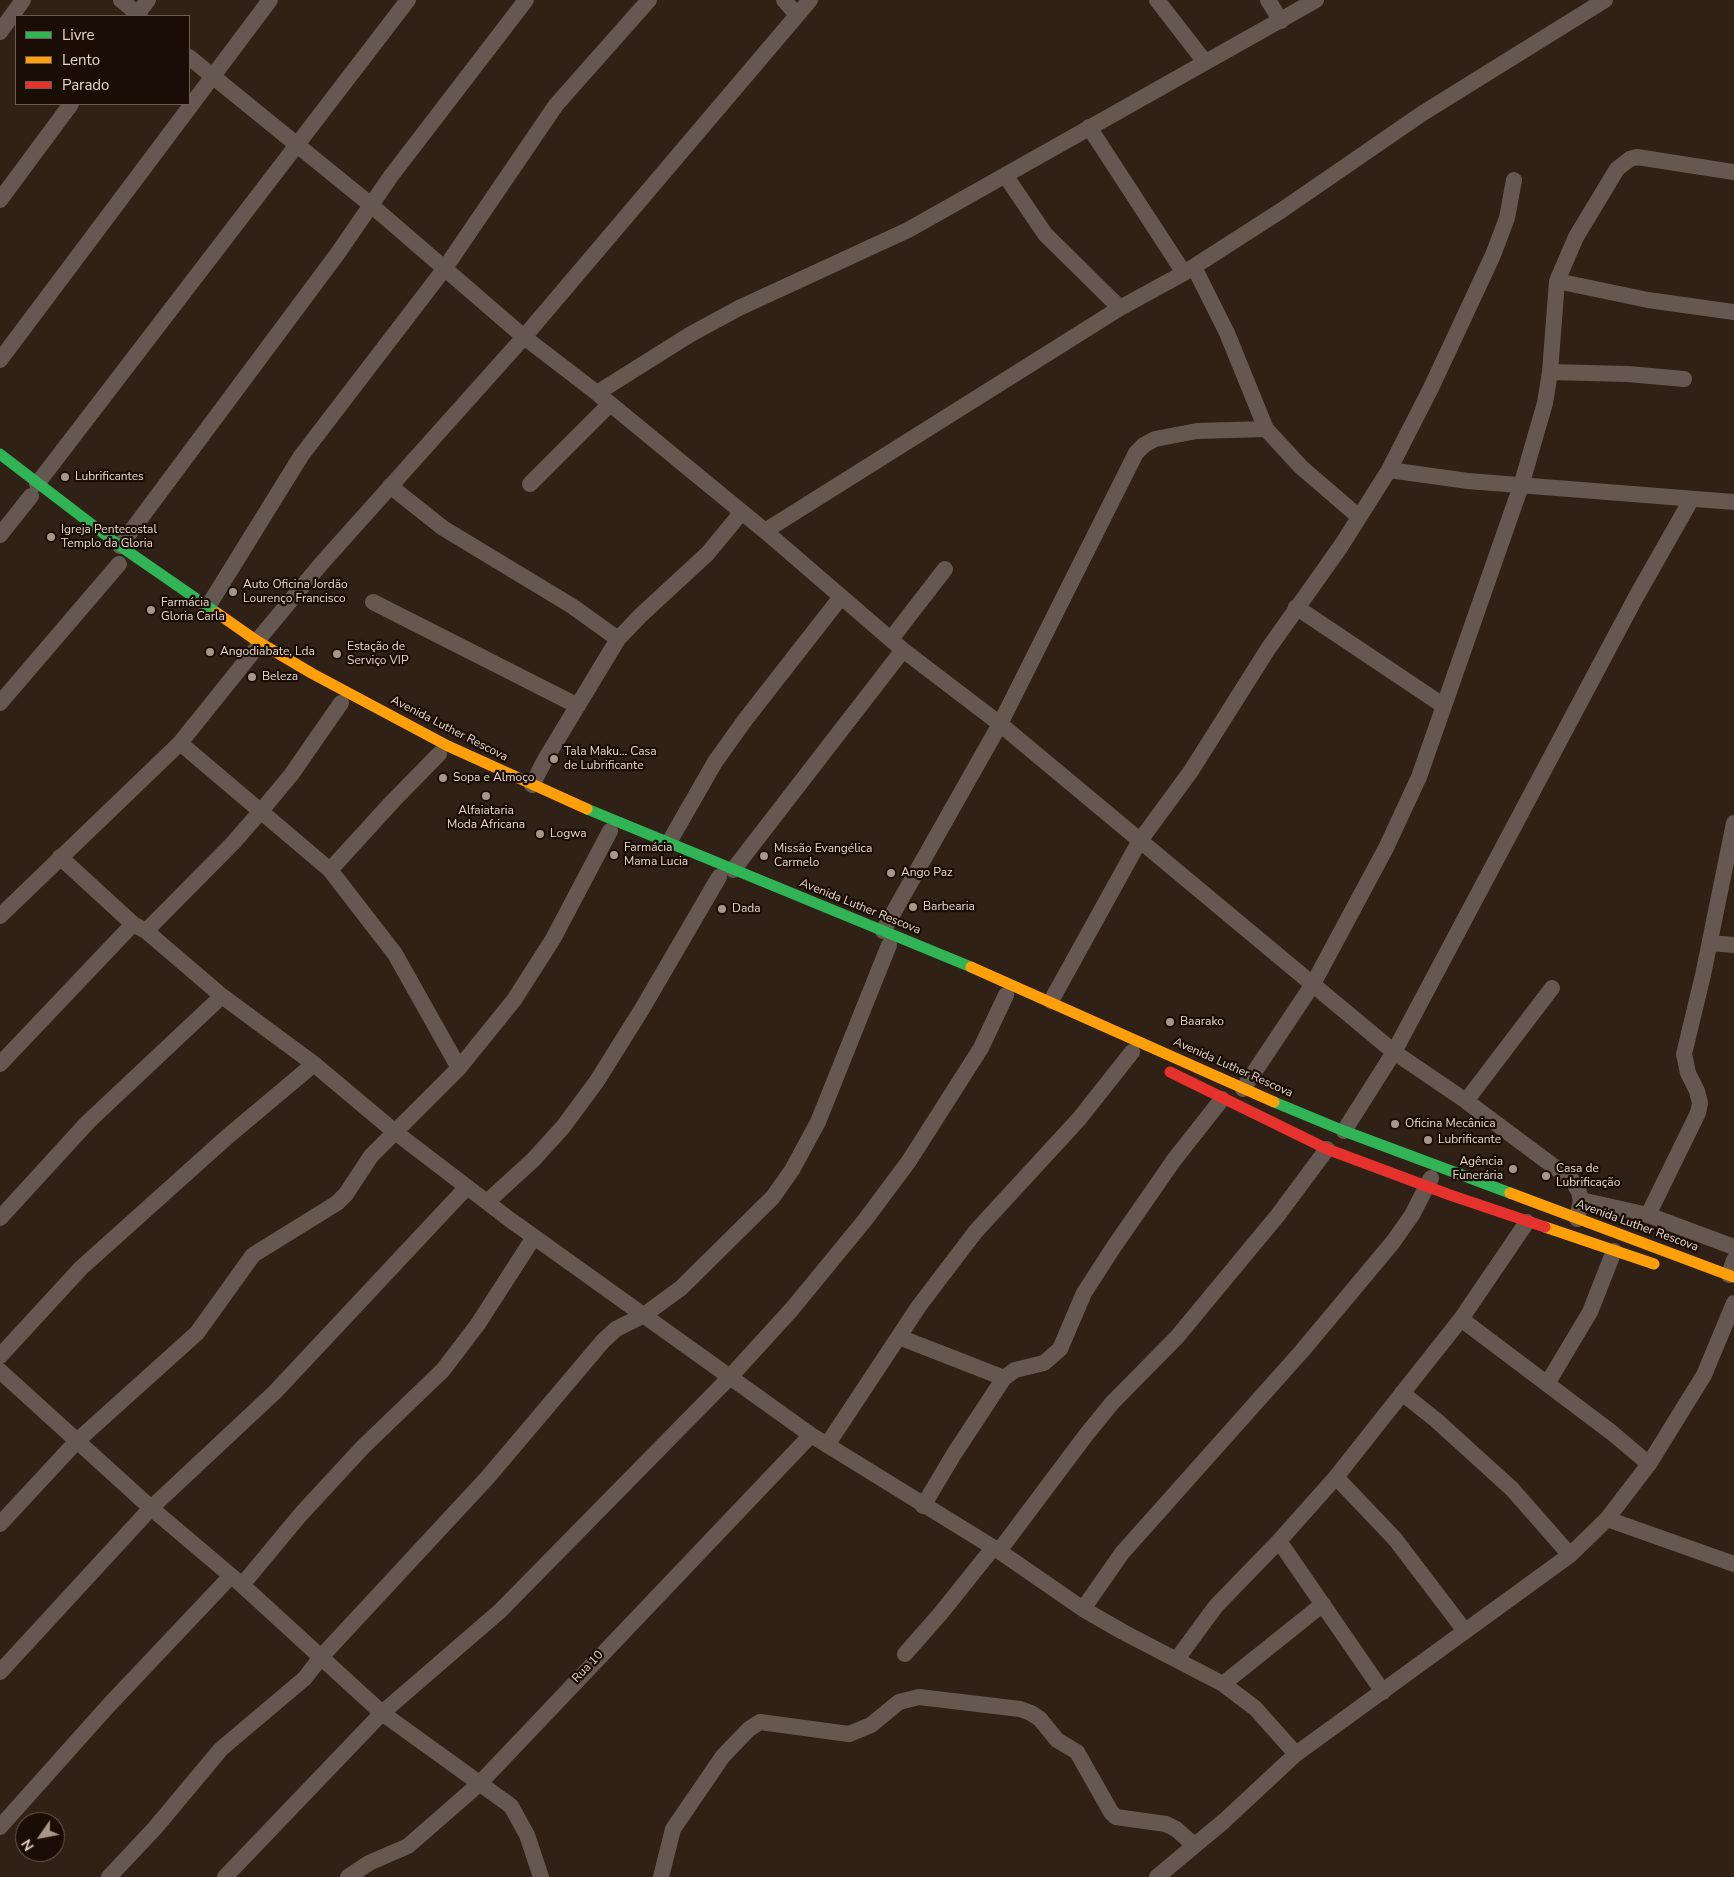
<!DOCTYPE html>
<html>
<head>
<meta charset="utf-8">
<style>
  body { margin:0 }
  #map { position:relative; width:1734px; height:1877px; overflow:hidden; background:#302116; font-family:"Nunito Sans",sans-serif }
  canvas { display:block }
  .legend { position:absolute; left:15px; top:15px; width:175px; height:90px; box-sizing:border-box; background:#190d06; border:1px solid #6b5d54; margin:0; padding:6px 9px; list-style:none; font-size:15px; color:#e7d6ca }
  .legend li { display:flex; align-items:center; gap:10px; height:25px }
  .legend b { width:25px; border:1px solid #6b5d54 }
  .north { position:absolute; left:15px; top:1812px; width:50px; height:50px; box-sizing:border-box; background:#190d06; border:1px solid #6b5d54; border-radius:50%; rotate:237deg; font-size:14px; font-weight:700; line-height:20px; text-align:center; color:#e7d6ca }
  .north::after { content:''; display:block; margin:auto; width:18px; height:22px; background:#a7978b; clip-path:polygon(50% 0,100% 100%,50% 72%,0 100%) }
</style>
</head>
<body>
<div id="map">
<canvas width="1734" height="1877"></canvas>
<ul class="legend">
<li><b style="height:6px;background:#30b455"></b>Livre</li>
<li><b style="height:6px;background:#ff9f0a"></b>Lento</li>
<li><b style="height:6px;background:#e5322d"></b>Parado</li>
</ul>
<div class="north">N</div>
</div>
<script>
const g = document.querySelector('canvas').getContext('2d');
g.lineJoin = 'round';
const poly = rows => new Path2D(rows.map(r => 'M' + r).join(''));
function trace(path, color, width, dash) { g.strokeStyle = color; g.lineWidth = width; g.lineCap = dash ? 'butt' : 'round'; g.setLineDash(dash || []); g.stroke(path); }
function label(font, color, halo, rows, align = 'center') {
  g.font = font + ' "Nunito Sans",sans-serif'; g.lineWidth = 4.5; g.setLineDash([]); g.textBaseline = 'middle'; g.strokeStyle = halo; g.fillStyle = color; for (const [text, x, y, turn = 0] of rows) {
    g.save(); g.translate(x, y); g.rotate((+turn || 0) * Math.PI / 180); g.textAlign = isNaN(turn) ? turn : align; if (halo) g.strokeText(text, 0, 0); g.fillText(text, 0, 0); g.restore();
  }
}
trace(poly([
  [121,0,140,16],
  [784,0,797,15],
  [1157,0,1205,62],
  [1268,0,1281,21],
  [136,16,148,0],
  [0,32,23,0],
  [189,57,371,205,524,337,597,393,765,531,903,650,1000,724,1394,1052,1466,1101,1572,1180,1579,1192,1581,1200,1577,1219],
  [1089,127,1184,273],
  [1005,175,1045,234,1120,308],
  [0,200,71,104],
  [1194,267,1227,333,1266,429,1301,467,1359,517],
  [1557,281,1648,300,1734,312],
  [0,360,270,0],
  [1550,372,1628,374,1684,379],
  [597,393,691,334,739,308,908,230,1316,0],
  [1389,470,1468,481,1734,502],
  [37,484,408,0],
  [530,484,610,404],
  [390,486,443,528,572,606,618,639],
  [765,531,1120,308,1184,273,1282,210,1423,113,1605,0],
  [0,535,31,496],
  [120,546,338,253,391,176,526,0],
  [373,602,578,706],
  [1296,607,1444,706],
  [207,608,301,456,445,268,556,105,649,0],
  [891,639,945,569],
  [257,641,321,564,524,337,810,0],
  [0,703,119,564],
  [180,743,330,870,395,954,459,1068],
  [532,785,546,758,618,639,642,614,708,553,741,513],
  [1734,823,1703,975,1684,1054,1688,1073,1697,1091,1700,1103,1698,1113,1648,1215,1734,1247],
  [668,844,715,762,745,720,841,597],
  [60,857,133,924,146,931,222,996,314,1064,395,1132,509,1219,811,1435,999,1551,1083,1609,1123,1632,1223,1684,1255,1708,1296,1754],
  [330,870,393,801,439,754],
  [733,870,903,650],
  [0,916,180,743,253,652],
  [146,931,233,843,261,811,291,775,341,703],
  [883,931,1000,724,1136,453,1144,445,1155,439,1197,431,1266,429],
  [1710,943,1734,945],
  [1051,1001,1139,842,1191,771,1268,649,1341,546,1389,470,1431,388,1493,255,1507,218,1514,180],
  [0,1064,133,924],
  [1243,1089,1313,984,1386,848,1419,777,1521,486,1545,403,1550,372,1557,281,1576,237,1617,169,1630,159,1637,157,1734,172],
  [1466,1101,1552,988],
  [1344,1131,1394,1052,1636,597,1691,500],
  [1581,1200,1648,1215],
  [487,1202,533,1160,563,1127,597,1081,642,1009,719,877],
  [0,1218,88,1122,222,996],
  [1729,1275,1734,1260],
  [1461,1319,1611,1432,1649,1464],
  [899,1337,1004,1378],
  [0,1356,81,1268,227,1137,314,1064],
  [0,1371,151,1508,242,1585,382,1713,511,1806,527,1835,541,1877],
  [1547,1384,1590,1312,1614,1251],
  [1402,1393,1436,1420,1512,1489,1570,1555],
  [827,1445,919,1306,976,1231,1079,1119,1132,1052],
  [1336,1477,1395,1539,1465,1631],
  [923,1506,954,1454,1004,1378,1015,1370,1044,1363,1060,1349,1084,1293,1113,1248,1174,1160,1222,1099],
  [1607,1519,1734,1564],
  [0,1524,77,1441,197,1333,253,1255,337,1203,346,1194,371,1156,459,1068,514,1000,553,939,610,831],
  [1279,1541,1383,1692],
  [999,1551,1086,1435,1112,1403,1177,1337,1278,1215,1327,1149],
  [242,1585,301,1514,363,1447,443,1370,478,1324,534,1237],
  [1083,1609,1122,1553,1302,1351,1393,1242,1412,1215,1431,1178],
  [905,1654,941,1613,993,1548],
  [1177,1659,1216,1606,1279,1541,1336,1477,1461,1319,1527,1222],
  [0,1672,151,1508,275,1392,467,1187],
  [1223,1684,1323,1604],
  [0,1827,109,1705,230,1577],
  [109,1877,155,1828,221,1749,305,1678,321,1657,488,1477,603,1341,616,1329,644,1315,681,1288,773,1197,792,1170,818,1122,889,945],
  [225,1877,382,1713,500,1611,730,1377,792,1309,865,1220,909,1161,981,1048,1006,995],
  [348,1877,369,1863,408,1846,479,1784,811,1435],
  [661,1877,673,1829,723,1756,749,1729,760,1722,849,1734,871,1725,899,1702,919,1697,1020,1709,1031,1713,1040,1719,1057,1740,1077,1752,1111,1812,1116,1817,1166,1824,1176,1829,1194,1845],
  [1157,1877,1224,1821,1296,1754,1570,1555,1607,1519,1649,1464,1704,1375,1734,1303]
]), '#645850', 16);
trace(poly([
  [0,454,120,546,217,613],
  [587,809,971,967],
  [1274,1102,1344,1131,1510,1193]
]), '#30b455', 11);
trace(poly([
  [217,613,257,641,313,674,448,746,587,809],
  [971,967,1274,1102],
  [1510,1193,1734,1277],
  [1545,1227,1654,1264]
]), '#ff9f0a', 11);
trace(poly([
  [1170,1072,1327,1149,1450,1195,1545,1227]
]), '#e5322d', 11);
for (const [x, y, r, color] of [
  [65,477,5,"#a7978b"],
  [51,537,5,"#a7978b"],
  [233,592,5,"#a7978b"],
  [151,610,5,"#a7978b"],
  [210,652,5,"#a7978b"],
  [337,654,5,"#a7978b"],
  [252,677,5,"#a7978b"],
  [554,759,5,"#a7978b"],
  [443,778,5,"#a7978b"],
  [486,796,5,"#a7978b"],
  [540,834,5,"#a7978b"],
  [614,855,5,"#a7978b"],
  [764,856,5,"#a7978b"],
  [891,873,5,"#a7978b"],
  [913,907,5,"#a7978b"],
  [722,909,5,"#a7978b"],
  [1170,1022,5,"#a7978b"],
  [1395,1124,5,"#a7978b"],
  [1428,1140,5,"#a7978b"],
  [1513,1169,5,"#a7978b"],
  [1546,1176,5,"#a7978b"]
]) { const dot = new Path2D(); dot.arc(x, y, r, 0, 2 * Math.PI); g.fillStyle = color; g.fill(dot); trace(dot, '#190d06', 2); }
label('12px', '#e7d6ca', '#190d06', [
  ["Lubrificantes",75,477],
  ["Igreja Pentecostal",61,530],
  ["Templo da Gloria",61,544],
  ["Auto Oficina Jordão",243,585],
  ["Lourenço Francisco",243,599],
  ["Farmácia",161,603],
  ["Gloria Carla",161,617],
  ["Estação de",347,647],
  ["Serviço VIP",347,661],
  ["Angodiabate, Lda",220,652],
  ["Beleza",262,677],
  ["Tala Maku... Casa",564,752],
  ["de Lubrificante",564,766],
  ["Sopa e Almoço",453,778],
  ["Alfaiataria",486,811,"center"],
  ["Moda Africana",486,825,"center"],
  ["Logwa",550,834],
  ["Farmácia",624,848],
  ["Mama Lucia",624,862],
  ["Missão Evangélica",774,849],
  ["Carmelo",774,863],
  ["Ango Paz",901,873],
  ["Barbearia",923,907],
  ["Dada",732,909],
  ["Baarako",1180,1022],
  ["Oficina Mecânica",1405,1124],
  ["Lubrificante",1438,1140],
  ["Agência",1503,1162,"right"],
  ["Funerária",1503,1176,"right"],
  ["Casa de",1556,1169],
  ["Lubrificação",1556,1183]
], 'left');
label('12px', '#e7d6ca', '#190d06', [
  ["Avenida Luther Rescova",449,729,27],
  ["Avenida Luther Rescova",860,907,22],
  ["Avenida Luther Rescova",1233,1068,24],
  ["Avenida Luther Rescova",1637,1226,20],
  ["Rua 10",588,1667,-46]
]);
</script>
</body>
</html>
